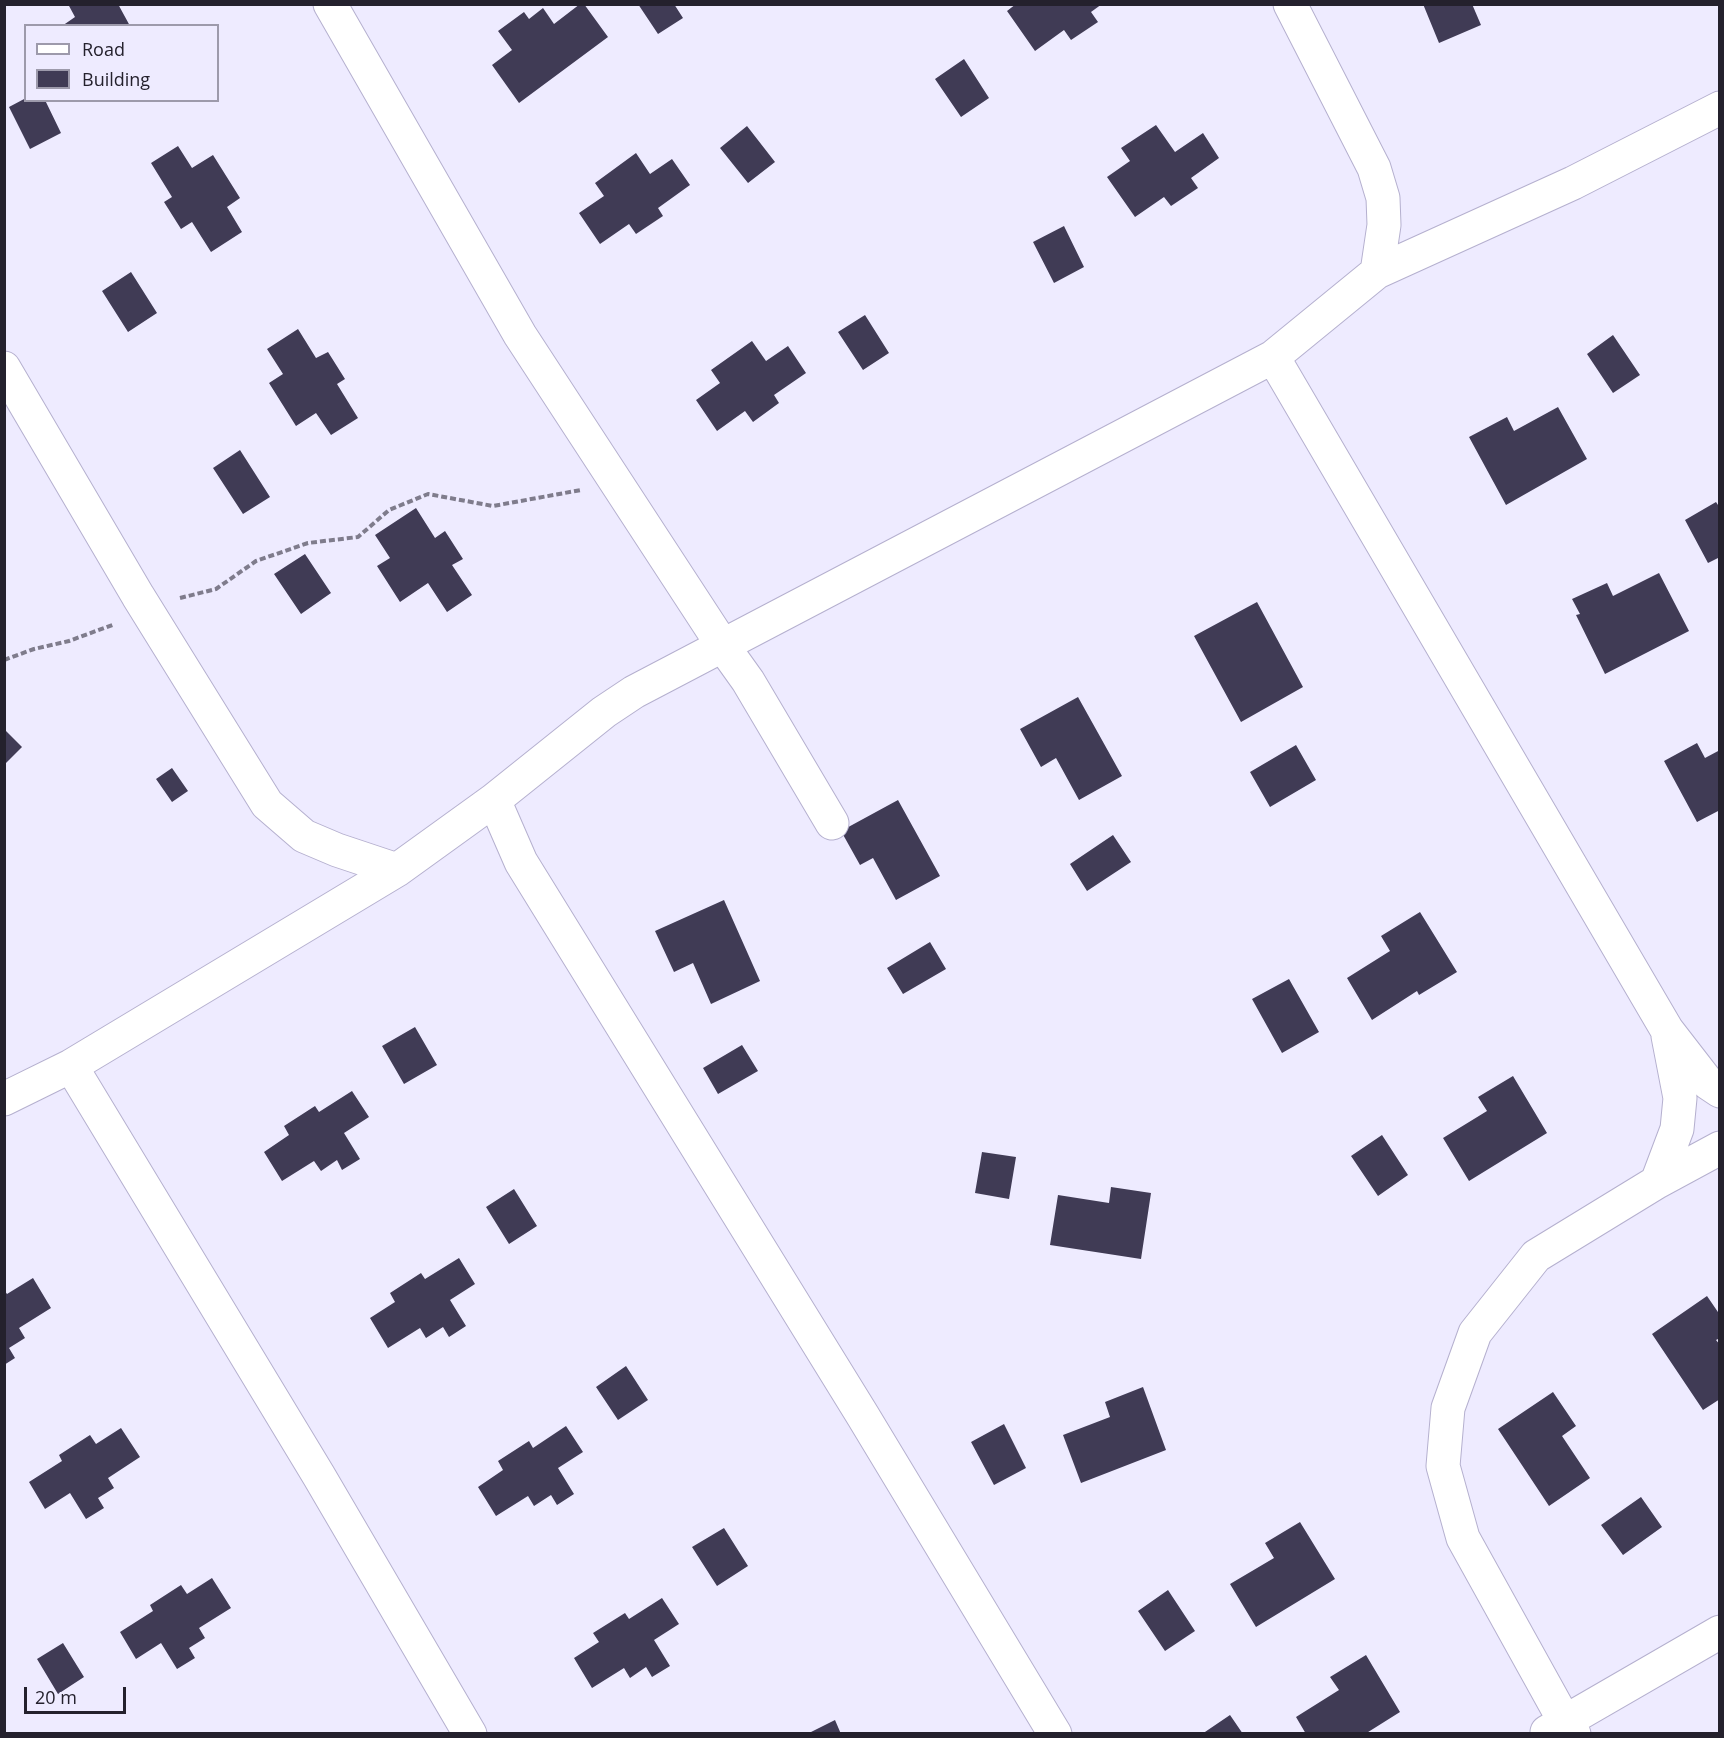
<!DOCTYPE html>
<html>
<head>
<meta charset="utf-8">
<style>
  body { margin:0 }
  #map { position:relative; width:1724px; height:1738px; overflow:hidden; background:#eeebff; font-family:"Open Sans",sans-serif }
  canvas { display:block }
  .frame { position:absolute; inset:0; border:6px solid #24212d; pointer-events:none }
  .legend { position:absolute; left:24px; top:24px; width:195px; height:78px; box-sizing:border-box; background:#eeebff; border:2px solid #9d9aab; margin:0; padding:8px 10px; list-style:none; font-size:18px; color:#24212d }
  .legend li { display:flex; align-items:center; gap:12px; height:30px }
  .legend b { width:30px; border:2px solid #9d9aab }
  .scale { position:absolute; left:24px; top:1687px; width:102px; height:27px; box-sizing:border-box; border:3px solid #24212d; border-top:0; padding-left:8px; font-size:18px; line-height:21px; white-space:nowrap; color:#24212d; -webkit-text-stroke:4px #eeebff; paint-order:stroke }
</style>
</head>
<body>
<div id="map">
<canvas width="1724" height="1738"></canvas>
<div class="frame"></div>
<ul class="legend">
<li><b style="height:8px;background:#fff"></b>Road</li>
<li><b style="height:16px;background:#403b55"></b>Building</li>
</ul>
<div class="scale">20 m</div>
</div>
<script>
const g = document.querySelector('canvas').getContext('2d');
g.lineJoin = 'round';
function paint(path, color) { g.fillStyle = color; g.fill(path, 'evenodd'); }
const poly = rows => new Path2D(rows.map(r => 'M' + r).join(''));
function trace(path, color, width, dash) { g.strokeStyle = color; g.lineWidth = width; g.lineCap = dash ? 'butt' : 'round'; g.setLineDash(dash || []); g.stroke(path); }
paint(poly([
  [68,4,118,4,130,26,62,26,75,17],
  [580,4,584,4,608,37,519,103,492,65,512,50,498,31,524,12,529,19,543,8,554,24],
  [638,4,674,4,683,18,658,34],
  [1016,4,1102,4,1091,12,1098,22,1071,40,1064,30,1035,51,1007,11],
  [1423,4,1472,4,1481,25,1439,43],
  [964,59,989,98,961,117,935,79],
  [26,98,26,100,45,100,61,133,30,149,9,107],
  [1156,125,1175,152,1203,133,1219,158,1191,178,1198,188,1171,206,1164,197,1135,217,1107,177,1130,161,1121,148],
  [747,126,775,162,748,183,720,148],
  [178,146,192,168,213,155,240,198,227,207,242,232,211,252,192,222,181,229,164,202,172,197,151,163],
  [636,153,650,174,672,159,690,185,658,208,663,216,636,234,629,224,600,244,579,213,604,196,595,183],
  [1064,226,1084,267,1054,283,1033,242],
  [131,272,157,313,128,332,102,291],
  [865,315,889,353,863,370,838,332],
  [298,329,316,358,328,352,345,379,337,384,358,418,331,435,316,413,296,426,269,383,283,374,267,349],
  [1613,335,1640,375,1613,393,1587,354],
  [752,341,766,361,788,346,806,373,774,395,779,403,753,422,745,411,717,431,696,400,720,383,711,370],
  [1558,407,1587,459,1506,505,1469,437,1507,417,1514,431],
  [240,450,270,497,243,514,213,468],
  [1716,502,1720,508,1720,557,1708,563,1685,520],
  [416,508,435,538,445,531,463,559,452,565,472,595,447,612,428,583,400,602,377,566,390,558,375,535],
  [305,554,331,593,301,614,274,574],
  [1659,573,1689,631,1605,674,1576,615,1580,614,1572,599,1607,583,1613,596],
  [1257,602,1303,687,1241,722,1194,636],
  [1078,697,1122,776,1079,800,1056,758,1041,767,1020,729],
  [4,729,22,747,4,765],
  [1697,743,1705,758,1720,750,1720,810,1697,822,1664,761],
  [1296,745,1316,780,1270,807,1250,772],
  [172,768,188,791,172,802,156,779],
  [898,800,940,876,896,900,873,858,860,865,841,831],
  [1113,835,1131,862,1087,891,1070,864],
  [724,900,760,981,711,1004,693,963,674,972,655,931],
  [1420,912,1457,972,1419,995,1417,991,1372,1020,1347,978,1390,951,1381,936],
  [930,942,946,969,903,994,887,968],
  [1289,979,1319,1032,1282,1053,1252,999],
  [415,1027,437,1065,404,1084,382,1046],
  [742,1045,758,1071,718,1094,703,1068],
  [1513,1076,1547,1133,1469,1181,1443,1138,1487,1111,1478,1097],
  [352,1091,369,1117,344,1133,360,1159,342,1170,337,1160,321,1171,314,1161,282,1181,264,1152,289,1135,284,1126,315,1106,319,1112],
  [1382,1135,1408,1175,1378,1196,1351,1156],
  [982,1152,1016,1157,1009,1199,975,1193],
  [1111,1187,1151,1193,1141,1259,1050,1245,1058,1195,1109,1203],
  [514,1189,537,1226,509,1244,486,1207],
  [459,1258,475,1284,450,1300,466,1326,449,1337,443,1327,426,1338,420,1328,388,1348,370,1318,395,1302,390,1293,421,1273,425,1279],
  [33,1278,51,1308,19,1328,25,1338,9,1348,15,1358,4,1365,4,1290,7,1294],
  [1707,1296,1720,1315,1720,1338,1716,1340,1720,1345,1720,1399,1703,1410,1652,1334],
  [626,1366,648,1400,618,1420,596,1387],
  [1143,1387,1166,1450,1081,1483,1063,1435,1110,1417,1105,1402],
  [1553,1392,1576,1426,1562,1436,1590,1478,1549,1506,1498,1429],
  [1004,1424,1026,1468,994,1485,971,1442],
  [566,1426,583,1452,558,1468,574,1494,557,1505,551,1495,534,1506,528,1496,496,1516,478,1487,503,1470,498,1461,529,1441,533,1448],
  [121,1428,140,1457,108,1478,114,1488,98,1498,104,1508,86,1519,70,1493,45,1509,29,1482,62,1461,59,1455,90,1435,96,1444],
  [1641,1497,1662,1527,1623,1555,1601,1525],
  [1300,1522,1335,1579,1256,1627,1230,1584,1274,1558,1265,1543],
  [724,1528,748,1566,717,1586,692,1547],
  [212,1578,231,1608,199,1628,205,1638,189,1648,195,1658,177,1669,161,1643,136,1659,120,1632,153,1611,150,1605,181,1585,187,1594],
  [1168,1590,1195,1631,1165,1651,1138,1611],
  [662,1598,679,1624,654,1640,670,1666,652,1677,646,1667,630,1678,624,1668,592,1688,574,1658,599,1642,593,1633,625,1613,629,1619],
  [63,1643,84,1677,58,1694,37,1659],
  [1366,1655,1400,1712,1365,1734,1306,1734,1296,1717,1339,1690,1330,1677],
  [1230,1715,1243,1734,1202,1734],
  [835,1720,841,1734,807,1734]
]), '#403b55');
const minor = poly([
  [330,4,520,335,723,646,748,681,832,823],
  [1290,4,1374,168,1383,198,1384,225,1377,272],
  [1273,357,1667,1030,1708,1083,1720,1091],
  [4,368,138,596,267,804,304,836,337,850,397,870],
  [494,800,521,862,863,1416,1055,1734],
  [71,1066,319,1476,470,1734],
  [4,1099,71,1066,397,870,494,800,604,712,634,692,1273,357,1377,272,1573,183,1720,108],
  [1657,1182,1677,1129,1680,1098,1668,1036],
  [1547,1732,1720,1632],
  [1574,1734,1565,1722,1463,1538,1443,1466,1448,1408,1475,1333,1536,1256,1657,1182,1720,1148]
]);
trace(minor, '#b5b0cf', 35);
trace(poly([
  [180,598,216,589,256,561,308,543,358,537,389,510,428,494,493,506,581,490],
  [4,660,34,649,69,641,115,624]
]), '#7f7c8c', 4, [6, 3]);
trace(minor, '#fff', 33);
</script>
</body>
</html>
